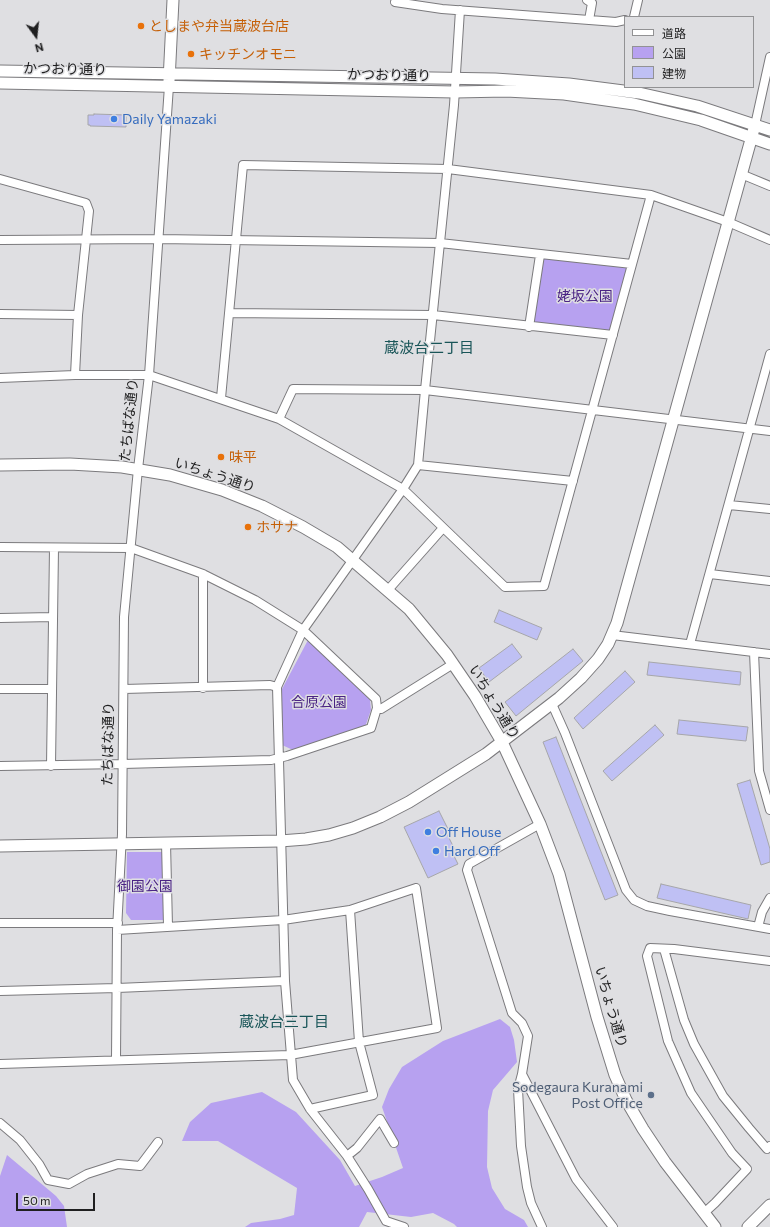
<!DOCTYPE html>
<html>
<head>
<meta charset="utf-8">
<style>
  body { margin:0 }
  #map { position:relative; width:770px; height:1227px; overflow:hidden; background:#dfdfe2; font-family:Commissioner,"Noto Sans JP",sans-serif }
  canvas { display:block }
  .legend { position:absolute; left:624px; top:16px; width:130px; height:72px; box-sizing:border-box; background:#dfdfe2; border:1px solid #929294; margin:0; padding:5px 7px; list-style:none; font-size:12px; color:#1f1f20 }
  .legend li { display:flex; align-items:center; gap:8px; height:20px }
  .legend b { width:20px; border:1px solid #929294 }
  .north { position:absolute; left:16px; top:16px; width:40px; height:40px; -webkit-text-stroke:3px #dfdfe2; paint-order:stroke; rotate:165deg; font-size:11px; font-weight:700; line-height:16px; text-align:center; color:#1f1f20 }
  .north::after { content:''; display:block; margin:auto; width:14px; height:18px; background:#1f1f20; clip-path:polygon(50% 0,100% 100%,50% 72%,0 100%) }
  .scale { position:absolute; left:16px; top:1193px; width:79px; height:18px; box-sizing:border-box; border:2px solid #1f1f20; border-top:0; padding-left:5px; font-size:12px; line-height:14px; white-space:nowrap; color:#1f1f20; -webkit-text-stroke:3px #dfdfe2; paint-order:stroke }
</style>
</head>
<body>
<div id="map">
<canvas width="770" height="1227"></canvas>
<ul class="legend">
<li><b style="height:5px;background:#fff"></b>道路</li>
<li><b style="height:11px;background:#b7a1f0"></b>公園</li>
<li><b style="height:11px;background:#bfc0f4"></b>建物</li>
</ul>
<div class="north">N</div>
<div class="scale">50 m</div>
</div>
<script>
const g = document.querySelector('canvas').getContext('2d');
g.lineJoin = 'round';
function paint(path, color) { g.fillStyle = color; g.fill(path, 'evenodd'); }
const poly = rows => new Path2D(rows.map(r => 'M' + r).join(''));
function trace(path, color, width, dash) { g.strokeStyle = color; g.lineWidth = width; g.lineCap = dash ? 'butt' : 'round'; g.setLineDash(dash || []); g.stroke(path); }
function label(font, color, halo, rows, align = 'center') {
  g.font = font + ' Commissioner,"Noto Sans JP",sans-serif'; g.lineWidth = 3; g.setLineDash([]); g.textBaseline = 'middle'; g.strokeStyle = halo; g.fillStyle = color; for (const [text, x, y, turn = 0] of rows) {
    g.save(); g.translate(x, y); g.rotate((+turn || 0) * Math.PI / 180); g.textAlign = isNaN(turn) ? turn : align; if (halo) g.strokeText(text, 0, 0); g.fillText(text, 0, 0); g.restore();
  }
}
paint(poly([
  [540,255,632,264,613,335,529,327],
  [308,640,370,700,371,710,365,727,293,750,282,745,282,689],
  [127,852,164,852,165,920,131,920,126,913],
  [500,1019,510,1027,514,1040,517,1062,493,1090,488,1111,487,1167,492,1188,505,1209,524,1220,528,1227,457,1227,454,1224,433,1213,411,1217,367,1212,359,1227,245,1227,251,1223,280,1219,294,1215,297,1188,218,1141,182,1141,190,1122,211,1103,262,1092,296,1112,340,1160,355,1186,382,1177,403,1168,382,1107,389,1089,402,1067,443,1041],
  [7,1155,56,1196,64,1206,67,1227,0,1227,0,1176]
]), '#b7a1f0');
const building = poly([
  [94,114,126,115,126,127,90,126,90,125,88,125,88,115,94,115,94,114],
  [499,610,542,628,537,640,494,622,499,610],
  [512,644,522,657,489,682,479,668,512,644],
  [573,649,583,661,516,716,505,702,573,649],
  [649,662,741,672,740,685,647,675,649,662],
  [625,671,635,682,583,729,574,718,625,671],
  [679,720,748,727,746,741,677,734,679,720],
  [655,725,664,735,612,781,603,771,655,725],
  [556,737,618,895,605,900,543,742,556,737],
  [750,780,770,849,770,862,761,865,737,784,750,780],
  [439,811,449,831,446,832,456,852,453,854,458,864,428,878,404,827,439,811],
  [661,884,751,905,748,919,657,898,661,884]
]);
paint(building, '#bfc0f4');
trace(building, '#a6a6a9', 1);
const street = poly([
  [396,0,395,2,442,9,616,22,625,20],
  [587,0,592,3,589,20],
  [634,17,638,0],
  [755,125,770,57],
  [741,174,770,186],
  [0,179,86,203,89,211,78,315,75,375],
  [0,240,158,239,440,243,632,264],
  [230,313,433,315,613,335],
  [0,314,78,315],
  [529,327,540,255],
  [0,378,75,375,149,375,279,419,403,489,505,587,544,586,651,195],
  [221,398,243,165,448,169,651,195,728,222,770,240],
  [279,419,293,389,425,390,770,431],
  [418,465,573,481],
  [729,505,770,509],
  [0,547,131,548,203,574,255,600,303,630,376,699,377,708,371,728,287,756,271,760,123,764,0,766],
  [203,574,203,688],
  [710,574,770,581],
  [388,590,443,528],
  [0,618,53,617],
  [612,635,770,654],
  [690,644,770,354],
  [754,652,759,771,770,810],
  [0,689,52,689],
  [124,689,270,685,277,687],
  [552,704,565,733,626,890,634,900,647,906,670,911,770,929],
  [377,708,381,709,453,664],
  [51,766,54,548],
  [540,824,469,864,467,870,512,1013,522,1023,528,1036,522,1074,576,1179,613,1227],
  [166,843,168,926],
  [0,923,118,923],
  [758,927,762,912,770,898],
  [664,949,684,1020,694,1044,723,1096,749,1128,767,1149,770,1146],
  [0,991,117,988,285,981],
  [116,1059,117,930,122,834,124,617,138,469,149,375,169,86],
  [0,1064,290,1055,437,1028,416,888,350,910,283,920,117,930],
  [522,1074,518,1089,521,1146,527,1187,531,1203,542,1227],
  [310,1109,373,1095,359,1042,350,910],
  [0,1123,20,1140,39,1164,48,1180,69,1184,87,1174,118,1164,140,1166,158,1142],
  [347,1156,357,1148,380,1119,394,1143],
  [704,1213,715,1203,747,1169,732,1153,691,1093,668,1041,647,956,650,948,674,949,770,961],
  [404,1227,386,1221,368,1189,347,1156,310,1109,293,1080,285,981,277,687,303,630,403,489,418,465,425,390,454,105,460,10]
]);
const secondary = poly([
  [0,71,495,79,569,84,639,93,697,106,770,130],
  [169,81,173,0],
  [0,83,455,92,506,91,564,94,634,104,701,120,770,144],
  [0,465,70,464,122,467,170,475,222,490,262,506,303,527,337,547,409,609,447,655,475,696,502,742,540,824,559,874,597,1017,615,1075,626,1100,643,1129,665,1162,715,1227],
  [0,846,280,841,306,839,329,835,353,828,380,817,409,802,486,754,559,698,581,678,598,659,608,644,617,623,755,125],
  [748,1227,770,1205]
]);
trace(street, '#7b7a7d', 10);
trace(secondary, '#7b7a7d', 13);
trace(street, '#fff', 8);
trace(secondary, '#fff', 11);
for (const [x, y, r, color] of [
  [141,26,4,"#e8710a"],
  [191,54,4,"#e8710a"],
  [114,119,4,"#3f7fe0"],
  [221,457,4,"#e8710a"],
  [248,527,4,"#e8710a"],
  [428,832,4,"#3f7fe0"],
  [436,851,4,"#3f7fe0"],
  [651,1095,4,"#5c6f8a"]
]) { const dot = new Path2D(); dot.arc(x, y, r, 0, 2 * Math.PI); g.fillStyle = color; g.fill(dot); trace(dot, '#dfdfe2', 1.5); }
label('14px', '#c56008', '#dfdfe2', [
  ["としまや弁当蔵波台店",149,26],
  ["キッチンオモニ",199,54],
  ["味平",229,457],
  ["ホサナ",256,527]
], 'left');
label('14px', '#1f1f20', '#dfdfe2', [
  ["かつおり通り",65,69,1],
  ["かつおり通り",389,75,1],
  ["たちばな通り",129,420,-84],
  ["いちょう通り",215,475,18],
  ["いちょう通り",494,702,59],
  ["たちばな通り",108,744,-89],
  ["いちょう通り",611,1007,74]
]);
label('14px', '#366cbe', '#dfdfe2', [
  ["Daily Yamazaki",122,119],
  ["Off House",436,832],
  ["Hard Off",444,851]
], 'left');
label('14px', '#4a2384', '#dfdfe2', [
  ["姥坂公園",585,296],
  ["合原公園",319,702],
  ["御園公園",145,886]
]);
label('14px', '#4e5e75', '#dfdfe2', [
  ["Sodegaura Kuranami",643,1087],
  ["Post Office",643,1103]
], 'right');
label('15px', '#195558', '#dfdfe2', [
  ["蔵波台二丁目",429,348],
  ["蔵波台三丁目",284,1022]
]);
</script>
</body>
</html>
